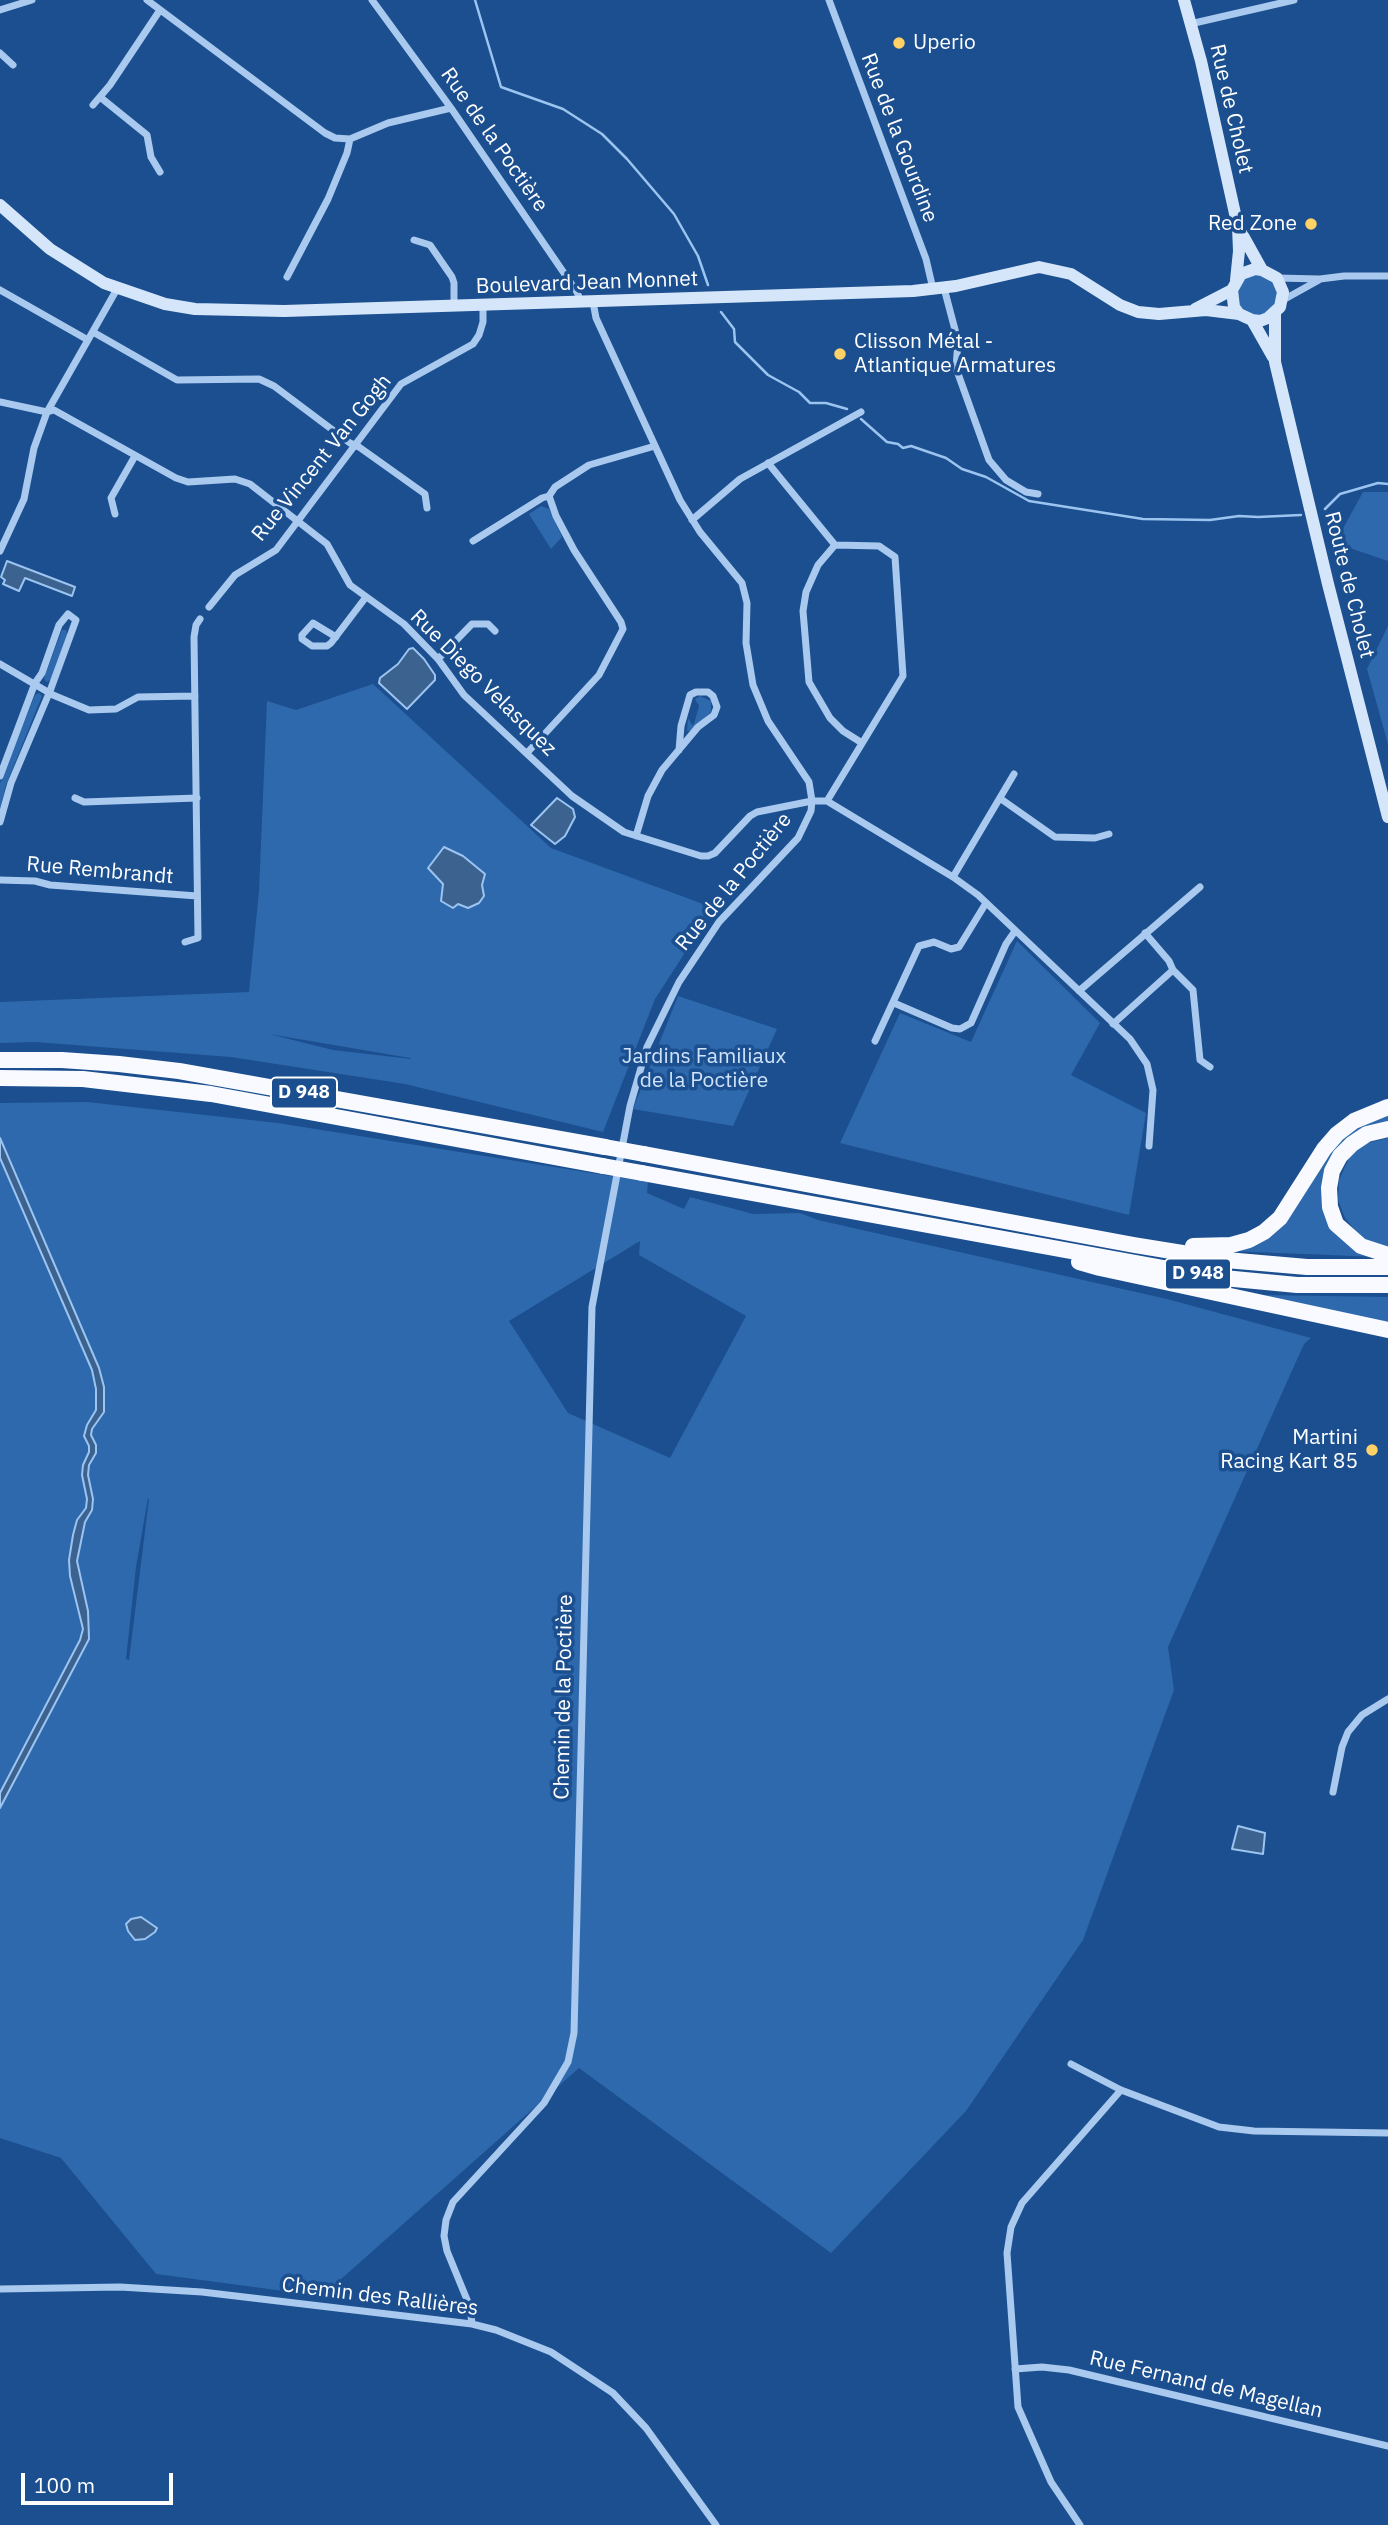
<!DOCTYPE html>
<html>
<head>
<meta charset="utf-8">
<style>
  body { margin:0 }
  #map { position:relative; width:1388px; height:2525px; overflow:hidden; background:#1b4f8f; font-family:"IBM Plex Sans",sans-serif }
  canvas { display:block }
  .scale { position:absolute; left:21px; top:2473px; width:152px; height:32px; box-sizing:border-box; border:4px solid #fff; border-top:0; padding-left:9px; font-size:21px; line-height:24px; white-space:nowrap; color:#fff; -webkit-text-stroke:5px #1b4f8f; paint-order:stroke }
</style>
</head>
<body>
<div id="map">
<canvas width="1388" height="2525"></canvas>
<div class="scale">100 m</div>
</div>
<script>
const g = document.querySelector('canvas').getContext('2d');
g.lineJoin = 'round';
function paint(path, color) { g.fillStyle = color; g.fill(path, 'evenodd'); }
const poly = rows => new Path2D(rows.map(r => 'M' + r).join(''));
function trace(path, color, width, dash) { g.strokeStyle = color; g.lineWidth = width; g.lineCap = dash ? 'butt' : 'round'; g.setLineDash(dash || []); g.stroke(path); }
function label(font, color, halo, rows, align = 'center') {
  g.font = font + ' "IBM Plex Sans",sans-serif'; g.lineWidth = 7; g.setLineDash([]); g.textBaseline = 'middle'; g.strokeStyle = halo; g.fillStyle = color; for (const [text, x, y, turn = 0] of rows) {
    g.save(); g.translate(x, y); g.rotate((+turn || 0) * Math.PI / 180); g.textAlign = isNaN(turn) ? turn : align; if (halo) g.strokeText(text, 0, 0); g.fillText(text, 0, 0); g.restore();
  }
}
paint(poly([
  '1237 295a20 20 0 1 1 40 0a20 20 0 1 1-40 0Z',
  [1363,492,1388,492,1388,561,1335,543],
  [541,506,549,509,562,537,551,549,529,514],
  [1388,626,1388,744,1367,669],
  [62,630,66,630,67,634,51,680,46,682,44,678],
  [373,684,551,848,714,908,655,999,603,1132,405,1084,231,1057,35,1042,0,1043,0,1002,249,992,259,891,267,701,296,710],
  [269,1034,410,1058,411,1059,333,1050],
  [39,693,42,696,6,785,0,809,0,783,35,695],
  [700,696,711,701,711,712,691,731,687,731,688,718,692,725,694,724,699,706,695,699],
  [1017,941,1100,1023,1071,1075,1146,1113,1129,1215,840,1143,900,1013,971,1042],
  [678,996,777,1029,733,1126,633,1109],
  [87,1102,278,1123,648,1182,647,1193,684,1209,690,1197,753,1214,800,1213,818,1220,1167,1299,1311,1338,1304,1344,1168,1647,1174,1690,1083,1940,966,2111,831,2253,579,2068,322,2296,156,2274,61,2158,0,2138,0,1103],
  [640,1241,639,1255,746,1316,670,1458,568,1413,509,1321],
  [148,1498,149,1499,129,1660,126,1659,136,1567],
  [1388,1115,1388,1123,1354,1135,1326,1202,1377,1257,1229,1251,1259,1242,1277,1231,1337,1144,1351,1131],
  [1388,1138,1388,1247,1362,1239,1345,1218,1338,1200,1339,1180,1350,1156,1367,1143],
  [1261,1295,1388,1297,1388,1323]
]), '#2e69ad');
const water = poly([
  [7,561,75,587,72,596,25,578,19,591,3,584,5,580,1,577,7,561],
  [413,648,424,659,435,675,435,680,407,709,379,683,380,678,398,664,409,649,413,648],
  [557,798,573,809,575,817,565,836,555,844,531,825,557,798],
  [444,847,463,856,485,874,482,885,484,896,479,903,468,908,458,904,453,908,441,901,443,884,428,868,444,847],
  [0,1138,99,1368,104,1387,104,1412,92,1429,91,1435,96,1445,96,1453,89,1465,88,1475,93,1499,92,1510,85,1522,77,1561,88,1611,89,1639,0,1808,0,1793,80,1640,83,1629,70,1576,69,1560,73,1535,77,1520,86,1508,87,1499,82,1475,83,1465,89,1452,89,1446,84,1436,87,1425,96,1410,96,1389,92,1370,0,1158,0,1138],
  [1238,1826,1265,1833,1263,1854,1232,1849,1238,1826],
  [141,1917,157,1928,155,1932,145,1939,135,1940,128,1931,126,1924,131,1919,141,1917]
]);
paint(water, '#3c6290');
trace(water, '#9cc4f0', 2);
trace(poly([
  [475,0,501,87,563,109,602,134,627,159,674,214,698,256,708,285],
  [721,312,734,329,735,342,768,375,799,392,810,403,826,403,847,409],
  [861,419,887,442,898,444,903,448,911,446,946,458,962,469,986,477,1029,501,1143,519,1210,520,1239,516,1258,517,1301,515],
  [1325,509,1340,494,1378,483,1388,484]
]), '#9cc4f0', 2.5);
trace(poly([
  [147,0,325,133,335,138,350,139,388,123,451,108],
  [372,0,451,108,577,292,581,302],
  [829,0,926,259,933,289],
  [0,10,32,0],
  [1190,24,1294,0],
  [0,53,13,65],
  [100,97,147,135,151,157,160,172],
  [93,105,110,85,160,10],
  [414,240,430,245,452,277,454,283,454,306],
  [287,277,328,199,347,153,350,139],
  [1277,278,1320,279,1344,276,1388,276],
  [944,288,958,341,956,368,989,460,1006,480,1026,492,1038,494],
  [0,290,88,340],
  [1283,300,1319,280],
  [93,332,177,380,259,379,274,386,350,443,359,447,425,494,427,508],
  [0,402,47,412,54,410,176,478,188,482,235,479,250,484,327,544,350,585,404,624,438,659,464,695,572,796,624,832,701,856,708,856,715,853,750,816,757,812,812,801,827,801,953,877,978,895,1130,1039,1147,1064,1153,1090,1149,1146],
  [768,463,835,545,879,546,895,557,903,676,827,801],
  [115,514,111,498,135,456],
  [692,520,740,479,861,412],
  [473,541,542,498,549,496,555,487,589,465,655,446],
  [835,545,818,565,806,592,803,611,809,682,830,718,843,731,862,743],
  [0,551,24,499,34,448,47,412,117,289],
  [209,607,235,575,276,550,401,384,473,344,479,335,483,322,483,305],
  [336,637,313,623,302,635,302,639,312,646,327,646,331,643,366,597],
  [438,659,472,624,488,624,495,631],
  [0,664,53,695,89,710,116,709,138,697,195,696],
  [527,753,599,675,623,629,621,622,574,550,556,516,549,496],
  [0,776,35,683,42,673,59,625,68,614,76,620,50,691,11,783,0,822],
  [75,798,84,802,197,798],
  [1001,799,1055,837,1095,838,1109,834],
  [636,836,648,796,662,770,698,727,714,715,717,707,713,696,708,692,696,692,690,695,681,726,679,750],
  [953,877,1014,774],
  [0,880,35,881,50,885,197,896],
  [1145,933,1169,961,1173,970,1193,990,1200,1060,1210,1067],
  [185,942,198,938,194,637,196,625,200,619],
  [1079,991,1200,887],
  [894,1003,952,1028,960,1029,971,1023,1006,944,1015,931],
  [1113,1024,1173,970],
  [875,1041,919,946,934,942,951,949,959,947,986,903],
  [1333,1792,1342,1747,1348,1732,1362,1715,1388,1699],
  [1071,2064,1121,2090,1219,2127,1254,2131,1388,2133],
  [0,2289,120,2287,202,2292,472,2324,496,2330,551,2352,613,2393,646,2428,716,2525],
  [472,2324,470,2307,447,2251,444,2236,446,2220,453,2202,544,2103,568,2062,574,2033,592,1307,630,1106,647,1047,679,982,719,922,798,838,811,811,812,801,809,782,768,721,753,685,746,643,747,603,742,583,700,532,680,500,596,318,593,302],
  [1015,2369,1042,2367,1069,2370,1388,2446],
  [1080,2525,1051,2482,1018,2407,1007,2253,1011,2227,1022,2203,1121,2090]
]), '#a9c9ee', 7);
trace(poly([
  [1184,0,1201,61,1238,227,1239,251,1236,280],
  [0,205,50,249,104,283,165,304,195,309,284,311,913,291,956,286,1039,267,1071,274,1120,305,1138,312,1159,314,1206,310,1239,314,1252,320,1260,321,1268,318,1280,307,1283,292,1277,278,1262,270,1255,269,1241,274,1232,290,1234,307,1239,314],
  [1242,234,1262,270],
  [1195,309,1232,290],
  [1275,314,1275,362,1328,584,1388,817],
  [1252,320,1273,357]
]), '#d6e6fa', 12);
trace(poly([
  [0,1060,62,1060,119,1064,179,1071,605,1147],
  [0,1078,83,1079,211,1094,603,1166],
  [1388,1129,1367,1134,1352,1144,1340,1156,1332,1171,1329,1188,1330,1207,1336,1224,1361,1246,1388,1255],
  [644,1154,1134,1245,1226,1260,1307,1267,1388,1267],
  [642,1173,1213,1277,1297,1285,1388,1285],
  [1193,1246,1231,1245,1249,1240,1264,1232,1280,1218,1324,1149,1337,1134,1354,1121,1388,1107],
  [1079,1262,1100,1268,1388,1330]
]), '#f8faff', 16);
trace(poly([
  [605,1147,644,1154],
  [603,1166,642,1173]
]), '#f8faff', 16);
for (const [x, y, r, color] of [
  [899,43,7,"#ffd166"],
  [1311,224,7,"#ffd166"],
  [840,354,7,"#ffd166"],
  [1372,1450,7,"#ffd166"]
]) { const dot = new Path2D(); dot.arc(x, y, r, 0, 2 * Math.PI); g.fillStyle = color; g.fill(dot); trace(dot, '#1b4f8f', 2.5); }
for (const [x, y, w] of [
  [304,1093,66],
  [1198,1274,66]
]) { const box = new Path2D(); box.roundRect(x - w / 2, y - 15.5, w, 31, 5); g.fillStyle = '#1b4f8f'; g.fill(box); trace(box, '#fff', 2); }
label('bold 19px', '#fff', null, [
  ["D 948",304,1093],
  ["D 948",1198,1274]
]);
label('21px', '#fff', '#1b4f8f', [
  ["Uperio",913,43],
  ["Red Zone",1297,224,"right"],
  ["Clisson Métal -",854,342],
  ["Atlantique Armatures",854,366],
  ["Martini",1358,1438,"right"],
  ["Racing Kart 85",1358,1462,"right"]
], 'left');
label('21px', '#fff', '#1b4f8f', [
  ["Rue de Cholet",1231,109,77],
  ["Rue de la Gourdine",899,138,69],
  ["Rue de la Poctière",494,140,55],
  ["Boulevard Jean Monnet",587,283,-2],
  ["Rue Vincent Van Gogh",322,458,-51],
  ["Route de Cholet",1349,585,76],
  ["Rue Diego Velasquez",483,683,45],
  ["Rue Rembrandt",100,871,5],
  ["Rue de la Poctière",734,882,-51],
  ["Chemin de la Poctière",564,1697,-89],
  ["Chemin des Rallières",380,2297,7],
  ["Rue Fernand de Magellan",1206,2385,13]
]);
label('21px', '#cfe3fa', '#1b4f8f', [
  ["Jardins Familiaux",704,1057],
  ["de la Poctière",704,1081]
]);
</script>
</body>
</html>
